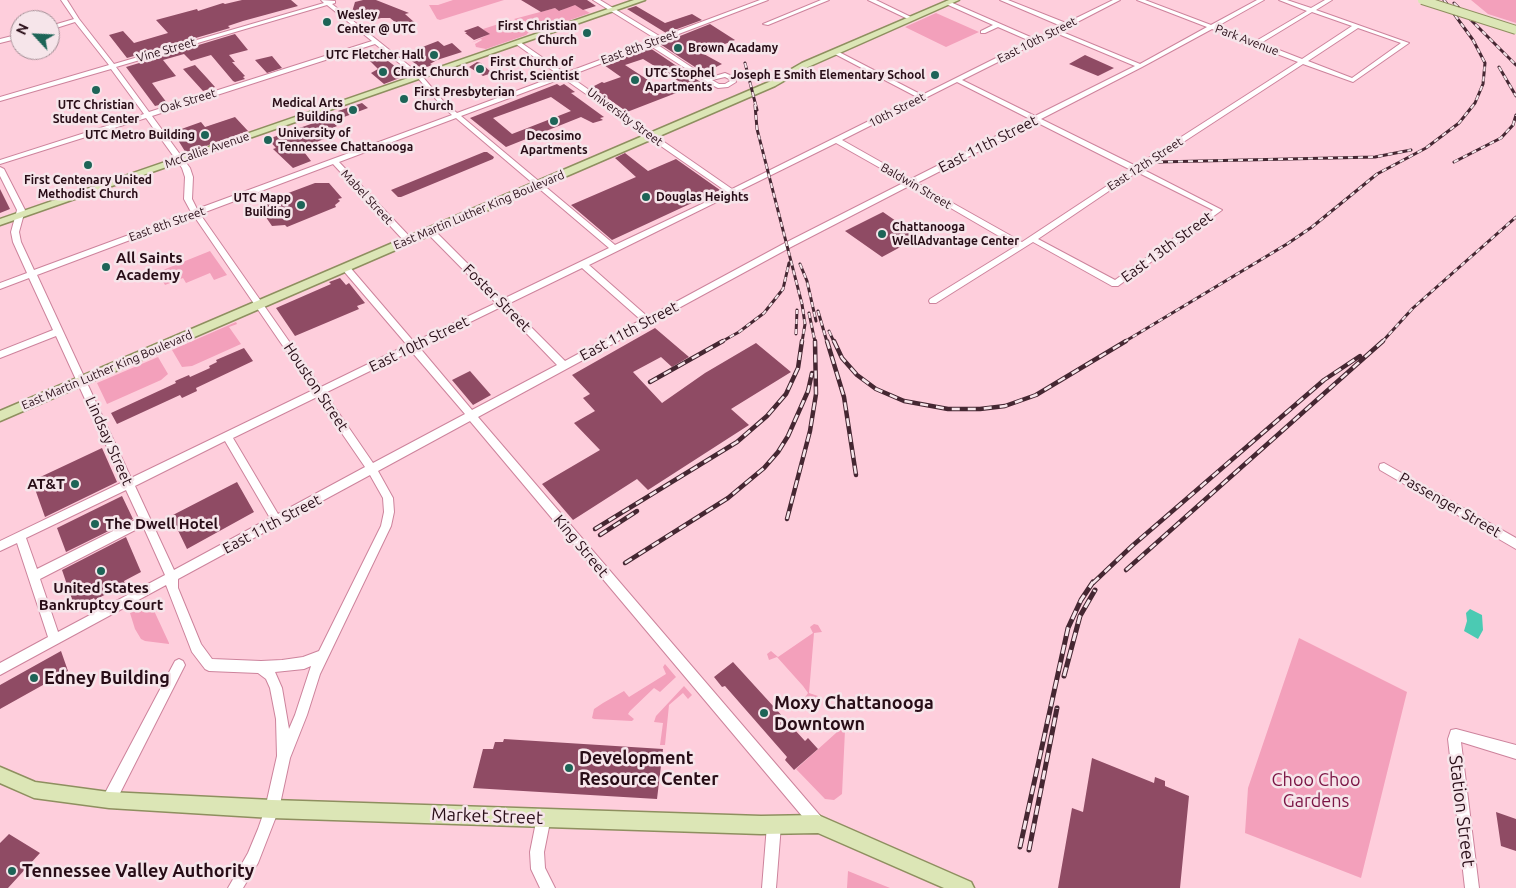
<!DOCTYPE html>
<html>
<head>
<meta charset="utf-8">
<style>
  body { margin:0 }
  #map { position:relative; width:1516px; height:888px; overflow:hidden; background:#fecedc; font-family:Ubuntu,sans-serif }
  canvas { display:block }
  .north { position:absolute; left:10px; top:10px; width:50px; height:50px; box-sizing:border-box; background:#f6e5ea; border:1px solid #a48f96; border-radius:50%; rotate:295deg; font-size:14px; font-weight:700; line-height:20px; text-align:center; color:#280d17 }
  .north::after { content:''; display:block; margin:auto; width:18px; height:22px; background:#1d6457; clip-path:polygon(50% 0,100% 100%,50% 72%,0 100%) }
</style>
</head>
<body>
<div id="map">
<canvas width="1516" height="888"></canvas>
<div class="north">N</div>
</div>
<script>
const g = document.querySelector('canvas').getContext('2d');
g.lineJoin = 'round';
function paint(path, color) { g.fillStyle = color; g.fill(path, 'evenodd'); }
const poly = rows => new Path2D(rows.map(r => 'M' + r).join(''));
function trace(path, color, width, dash) { g.strokeStyle = color; g.lineWidth = width; g.lineCap = dash ? 'butt' : 'round'; g.setLineDash(dash || []); g.stroke(path); }
function label(font, color, halo, rows, align = 'center') {
  g.font = font + ' Ubuntu,sans-serif'; g.lineWidth = 5; g.setLineDash([]); g.textBaseline = 'middle'; g.strokeStyle = halo; g.fillStyle = color; for (const [text, x, y, turn = 0] of rows) {
    g.save(); g.translate(x, y); g.rotate((+turn || 0) * Math.PI / 180); g.textAlign = isNaN(turn) ? turn : align; if (halo) g.strokeText(text, 0, 0); g.fillText(text, 0, 0); g.restore();
  }
}
paint(poly([
  [453,0,504,0,440,20,437,19,429,5,438,5],
  [1471,0,1516,0,1516,23,1488,14],
  [568,1,590,13,539,31,532,31,514,19,555,8,560,11,566,8],
  [936,13,979,32,946,47,905,27],
  [511,20,529,32,526,35,486,49,476,47,475,44,482,40,481,39,471,43,489,34,483,29],
  [210,251,227,275,214,280,210,273,186,283,183,278,165,285,158,272],
  [236,322,237,324,229,327,241,344,192,366,182,367,172,350],
  [158,357,168,374,161,380,107,404,97,383],
  [150,602,169,643,169,644,145,641,141,639,135,629,130,613],
  [814,624,818,625,822,632,814,633,809,693,818,696,817,700,810,702,804,699,808,693,803,686,777,657,769,660,767,654,771,651,778,657,813,633,810,627],
  [1299,638,1407,692,1361,878,1245,833,1248,788],
  [665,664,676,677,660,692,654,688,630,711,628,714,634,719,632,721,594,719,592,718,594,709,603,703,624,691,629,697,666,674,663,667],
  [684,686,692,695,688,699,683,693,669,705,665,745,660,745,663,723,654,722,656,716],
  [837,729,845,730,842,794,834,800,825,799,796,769,836,733],
  [848,871,890,888,847,888]
]), '#f3a0bb');
paint(poly([
  [1470,609,1482,615,1483,630,1478,639,1464,631,1467,621,1466,613]
]), '#4bcab3');
paint(poly([
  [242,0,291,0,298,6,243,21,228,26,230,28,127,58,109,35,123,31,134,43,168,33,156,20,197,9,198,11,223,3,225,4],
  [363,0,376,0,409,13,405,14,414,22,400,26,390,18,381,18,370,21,357,11,352,12,355,2],
  [521,0,587,0,596,6,583,10,575,5,559,11,555,8,541,12],
  [636,6,665,23,692,14,702,20,666,33,627,9],
  [710,24,735,40,702,53,722,64,704,73,660,44],
  [478,26,490,34,474,40,465,33,467,33,464,31],
  [235,34,248,50,229,55,235,62,232,62,245,76,243,77,245,79,235,82,233,81,211,55,191,61,184,54,163,60,176,76,152,83,167,103,155,106,126,67],
  [438,41,444,46,452,43,462,52,437,60,430,64,432,65,422,69,408,58,417,55,412,51],
  [650,48,702,83,627,112,592,87,602,82,604,83,621,77,604,65],
  [643,59,661,70,680,82,662,89,625,65],
  [1085,55,1114,68,1098,76,1069,64],
  [272,56,282,68,267,73,255,60],
  [383,57,405,74,404,75,405,76,384,84,371,73,378,69,370,61],
  [477,62,481,63,492,73,483,76,469,67],
  [195,65,207,78,215,87,203,91,183,69],
  [557,84,560,86,564,84,575,92,571,93,604,117,600,118,603,120,593,123,581,117,506,147,470,118],
  [551,97,571,111,512,134,493,118],
  [362,103,368,108,344,117,338,111],
  [235,117,248,131,186,153,173,132,201,122,205,127],
  [328,118,337,126,319,134,324,139,301,148,311,161,293,168,273,149,276,148,268,139],
  [484,152,487,152,494,157,493,159,401,197,398,197,391,190],
  [625,153,648,171,676,159,720,190,612,240,571,205,636,177,615,158],
  [315,183,329,183,342,198,338,199,340,201,335,205,336,207,287,227,285,225,272,226,261,210,266,206,267,201],
  [0,189,10,209,0,213],
  [883,212,919,237,882,257,845,231],
  [340,278,346,285,349,283,365,303,357,306,359,309,295,336,276,308,331,284,329,282],
  [655,328,689,357,672,367,661,357,633,372,662,403,705,373,756,343,791,372,731,409,749,425,648,490,637,479,573,520,542,484,600,450,574,423,595,411,583,398,590,394,572,375],
  [244,348,253,361,196,388,197,391,182,398,180,395,117,424,111,413,176,383,175,381,189,375,190,377,210,368,209,366,217,362,216,360],
  [470,371,491,395,473,405,452,380],
  [102,448,117,482,45,517,35,489,39,487,36,479],
  [237,482,254,512,187,549,171,516],
  [122,496,133,519,66,552,57,528],
  [126,537,141,572,124,581,125,584,95,600,94,598,75,608,62,570],
  [61,651,68,671,0,709,0,685],
  [733,662,805,741,808,738,818,749,794,770,785,760,787,757,725,686,722,687,714,677],
  [504,739,663,749,657,799,473,788,483,749,493,749,495,742,503,742],
  [1092,758,1154,783,1155,777,1165,781,1165,786,1189,796,1180,888,1058,888,1072,808,1083,812],
  [1496,812,1516,819,1516,851,1501,846],
  [9,834,40,853,8,888,0,888,0,843]
]), '#8f4b64');
const minor = poly([
  [61,0,67,0,79,19,114,64,324,3,321,0,335,1,335,3,332,4,422,76,444,102,457,113,559,75,516,44,516,42,520,42,565,73,656,39,593,0,600,0,661,37,760,0,768,0,655,43,708,78,725,73,734,77,736,82,728,87,718,88,710,84,649,45,569,76,732,189,917,97,833,53,833,51,837,51,922,95,1030,41,998,27,985,33,981,33,981,31,993,25,946,4,946,2,948,1,1035,39,1061,26,1000,0,1008,0,1066,23,1113,0,1120,0,1060,31,1140,64,1207,27,1137,0,1145,0,1211,25,1257,0,1264,0,1216,27,1256,41,1307,11,1279,0,1287,0,1311,8,1325,0,1332,0,1316,10,1409,43,1353,82,1303,64,1142,169,1222,210,1118,286,1112,286,1033,242,936,303,930,303,929,301,930,299,1016,246,911,185,791,247,478,417,823,819,825,824,823,829,818,831,813,829,470,421,378,471,393,498,394,512,391,526,320,674,307,715,290,758,279,809,258,863,243,888,228,888,248,853,258,829,265,809,277,756,276,719,270,688,266,679,258,673,209,671,205,669,192,652,166,585,0,675,0,663,48,637,17,543,0,551,0,541,123,482,56,336,0,358,0,351,53,330,29,278,0,289,0,283,27,273,13,242,11,232,17,210,0,176,0,167,4,169,25,210,19,232,21,242,34,270,191,212,184,199,185,177,182,168,146,118,0,164,0,160,144,114,111,69,0,101,0,97,109,65,75,22,50,30,50,26,74,19,61,0],
  [327,5,372,41,149,112,116,67,327,5],
  [1312,12,1352,26,1302,59,1261,43,1312,12],
  [1358,28,1401,43,1352,78,1308,61,1358,28],
  [1212,29,1298,62,1136,166,1041,119,1142,67,1212,29],
  [1056,33,1135,66,1035,116,962,80,1056,33],
  [375,44,418,78,440,104,452,115,197,209,192,199,193,177,190,168,152,116,375,44],
  [725,77,729,79,730,81,725,84,719,84,712,80,725,77],
  [563,78,727,192,615,245,461,116,563,78],
  [957,82,1030,119,911,179,842,140,957,82],
  [456,118,609,248,503,299,433,229,427,229,427,233,496,303,414,342,348,265,342,265,342,269,407,345,321,387,200,214,333,164,405,242,411,242,411,238,339,162,456,118],
  [1036,122,1131,170,1022,242,917,183,1036,122],
  [836,143,905,182,785,243,648,317,589,265,836,143],
  [1137,172,1213,210,1115,280,1038,239,1137,172],
  [194,216,313,390,131,478,37,275,194,216],
  [582,268,641,320,565,361,508,304,582,268],
  [501,307,557,365,472,410,419,347,501,307],
  [411,351,465,414,373,463,325,393,411,351],
  [317,397,365,467,278,514,233,438,317,397],
  [225,441,270,518,174,570,135,486,225,441],
  [370,475,383,498,384,512,381,526,319,651,303,657,282,660,261,661,212,659,201,644,178,588,178,579,370,475],
  [126,490,139,518,37,569,26,538,126,490],
  [143,526,165,575,58,632,40,579,143,526],
  [311,666,295,715,289,729,282,688,275,672,304,669,311,666],
  [821,0,829,0,768,25,763,24,821,0],
  [868,0,876,0,915,19,910,20,868,0],
  [20,34,20,38,0,43,0,39,20,34],
  [1384,463,1516,538,1516,549,1380,470,1379,467,1380,464,1384,463],
  [179,659,183,661,185,665,183,669,114,805,109,807,104,805,102,800,104,795,175,661,179,659],
  [1456,729,1516,745,1516,759,1461,742,1479,888,1465,888,1448,739,1451,730,1456,729],
  [544,810,549,812,551,817,544,852,545,868,555,888,540,888,531,869,530,852,537,817,539,812,544,810],
  [774,818,779,820,781,825,776,888,762,888,767,825,769,820,774,818]
]);
const major = poly([
  [634,0,645,0,0,225,0,219,634,0],
  [949,0,959,0,808,67,775,86,0,421,0,411,769,82,802,63,949,0],
  [0,767,35,782,109,792,272,800,761,816,818,815,971,882,974,888,944,888,818,833,761,834,272,818,109,808,34,798,0,783,0,767]
]);
trace(minor, '#cd839c', 2);
trace(major, '#8e8f5f', 3);
paint(minor, '#fff');
paint(major, '#dce6b6');
const railFar2 = poly([
  [1454,3,1516,65],
  [745,63,757,110],
  [1499,67,1516,96],
  [755,105,757,129,802,304,805,324,802,342],
  [1158,162,1375,157,1411,150],
  [1454,162,1501,138,1513,125,1516,115],
  [800,264,807,281,816,321],
  [818,311,827,342],
  [809,313,815,342],
  [829,331,834,342],
  [796,334,797,310],
  [721,342,739,332,764,313,783,289,789,263],
  [1124,342,1287,244,1312,227,1377,174,1426,148,1459,123,1475,103,1483,84,1485,63,1473,40,1444,0],
  [1382,342,1413,308,1516,217]
]);
const railFar1 = poly([
  [827,341,844,397,856,475],
  [834,341,842,358,857,375,876,389,904,401,948,409,980,409,1005,406,1036,395,1126,341],
  [650,382,723,341],
  [787,519,810,431,816,394,815,341],
  [595,529,737,442,767,416,786,394,798,368,802,341],
  [600,535,637,511],
  [625,563,728,498,764,468,778,452,788,436,808,391,812,373],
  [1126,570,1383,341],
  [1093,583,1132,546,1324,380,1360,356]
]);
const rail = poly([
  [1064,676,1080,616,1095,590],
  [1020,847,1068,628,1081,600,1093,582],
  [1029,850,1057,708]
]);
trace(railFar2, '#452732', 3);
trace(railFar1, '#452732', 4.5);
trace(rail, '#452732', 5);
trace(railFar2, '#f6e5ea', 2, [5]);
trace(railFar1, '#f6e5ea', 2.5, [8]);
trace(rail, '#f6e5ea', 3, [9]);
const majorBridge = poly([
  [1422,0,1516,30]
]);
trace(majorBridge, '#8e8f5f', 10, []);
trace(majorBridge, '#dce6b6', 8);
for (const [x, y, r, color] of [
  [327,22,5,"#1d6457"],
  [587,33,5,"#1d6457"],
  [678,48,5,"#1d6457"],
  [434,55,5,"#1d6457"],
  [480,69,5,"#1d6457"],
  [383,72,5,"#1d6457"],
  [935,75,5,"#1d6457"],
  [635,80,5,"#1d6457"],
  [96,90,5,"#1d6457"],
  [404,99,5,"#1d6457"],
  [353,110,5,"#1d6457"],
  [554,121,5,"#1d6457"],
  [205,135,5,"#1d6457"],
  [268,140,5,"#1d6457"],
  [88,165,5,"#1d6457"],
  [646,197,5,"#1d6457"],
  [301,205,5,"#1d6457"],
  [882,234,5,"#1d6457"],
  [106,267,5,"#1d6457"],
  [75,484,5,"#1d6457"],
  [95,524,5,"#1d6457"],
  [101,571,5,"#1d6457"],
  [34,678,5,"#1d6457"],
  [764,713,5,"#1d6457"],
  [569,768,5,"#1d6457"],
  [12,871,5,"#1d6457"]
]) { const dot = new Path2D(); dot.arc(x, y, r, 0, 2 * Math.PI); g.fillStyle = color; g.fill(dot); trace(dot, '#f6e5ea', 2); }
label('bold 12px', '#280d17', '#f6e5ea', [
  ["Wesley",337,15],
  ["Center @ UTC",337,29],
  ["First Christian",577,26,"right"],
  ["Church",577,40,"right"],
  ["Brown Acadamy",688,48],
  ["UTC Fletcher Hall",424,55,"right"],
  ["First Church of",490,62],
  ["Christ, Scientist",490,76],
  ["Christ Church",393,72],
  ["UTC Stophel",645,73],
  ["Apartments",645,87],
  ["Joseph E Smith Elementary School",925,75,"right"],
  ["First Presbyterian",414,92],
  ["Church",414,106],
  ["Medical Arts",343,103,"right"],
  ["Building",343,117,"right"],
  ["UTC Christian",96,105,"center"],
  ["Student Center",96,119,"center"],
  ["University of",278,133],
  ["Tennessee Chattanooga",278,147],
  ["UTC Metro Building",195,135,"right"],
  ["Decosimo",554,136,"center"],
  ["Apartments",554,150,"center"],
  ["First Centenary United",88,180,"center"],
  ["Methodist Church",88,194,"center"],
  ["Douglas Heights",656,197],
  ["UTC Mapp",291,198,"right"],
  ["Building",291,212,"right"],
  ["Chattanooga",892,227],
  ["WellAdvantage Center",892,241]
], 'left');
label('12px', '#280d17', '#f6e5ea', [
  ["East 10th Street",1037,40,-27],
  ["Park Avenue",1247,40,21],
  ["East 8th Street",639,47,-20],
  ["Vine Street",166,50,-16],
  ["Oak Street",188,101,-17],
  ["10th Street",897,110,-27],
  ["University Street",625,117,36],
  ["McCallie Avenue",207,150,-19],
  ["East 12th Street",1145,164,-33],
  ["Baldwin Street",916,186,30],
  ["Mabel Street",367,197,47],
  ["East Martin Luther King Boulevard",479,210,-23],
  ["East 8th Street",167,224,-20],
  ["East Martin Luther King Boulevard",107,370,-23]
]);
label('15px', '#280d17', '#f6e5ea', [
  ["East 11th Street",988,144,-27],
  ["East 13th Street",1167,247,-36],
  ["Foster Street",497,298,45],
  ["East 11th Street",629,331,-28],
  ["East 10th Street",419,344,-26],
  ["Houston Street",316,387,56],
  ["Lindsay Street",109,441,66],
  ["Passenger Street",1450,505,30],
  ["East 11th Street",272,524,-28],
  ["King Street",581,546,50]
]);
label('bold 15px', '#280d17', '#f6e5ea', [
  ["All Saints",116,258],
  ["Academy",116,275],
  ["AT&T",65,484,"right"],
  ["The Dwell Hotel",105,524],
  ["United States",101,588,"center"],
  ["Bankruptcy Court",101,605,"center"]
], 'left');
label('bold 18px', '#280d17', '#f6e5ea', [
  ["Edney Building",44,678],
  ["Moxy Chattanooga",774,703],
  ["Downtown",774,724],
  ["Development",579,758],
  ["Resource Center",579,779],
  ["Tennessee Valley Authority",22,871]
], 'left');
label('18px', '#7b1545', '#f6e5ea', [
  ["Choo Choo",1316,780],
  ["Gardens",1316,801]
]);
label('18px', '#280d17', '#f6e5ea', [
  ["Station Street",1462,811,83],
  ["Market Street",487,816,2]
]);
</script>
</body>
</html>
